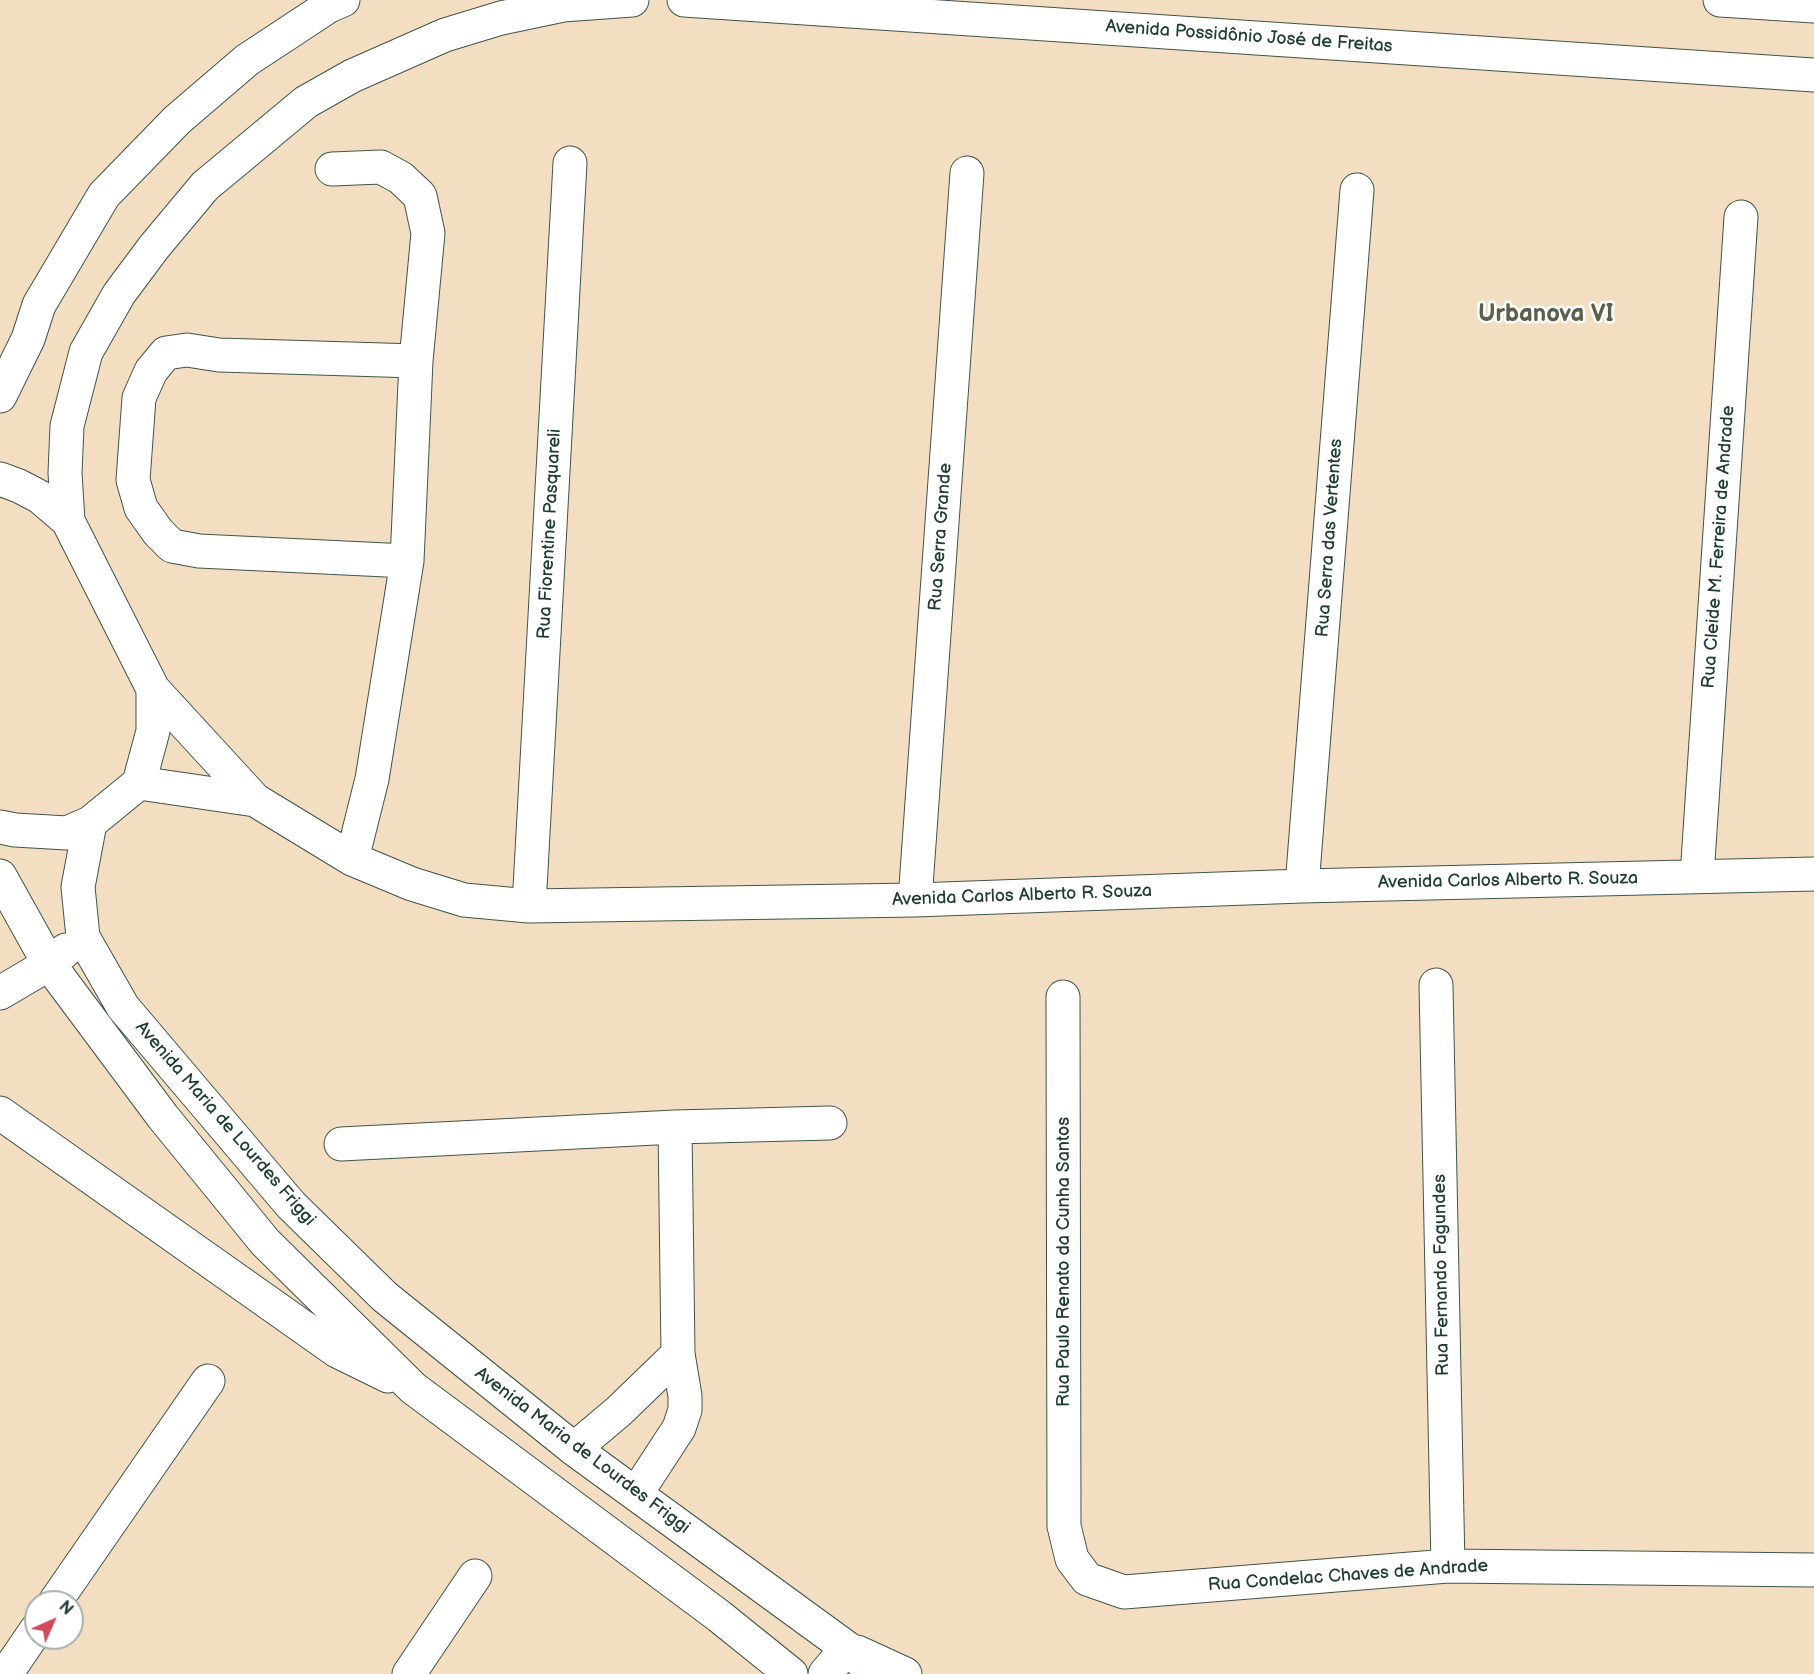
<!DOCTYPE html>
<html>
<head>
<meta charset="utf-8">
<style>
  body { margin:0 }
  #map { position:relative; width:1814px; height:1674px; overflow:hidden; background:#f4dec2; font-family:"Balsamiq Sans",sans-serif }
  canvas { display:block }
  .north { position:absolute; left:24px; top:1590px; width:60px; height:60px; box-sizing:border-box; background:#fff; border:2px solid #a5b1ae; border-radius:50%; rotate:45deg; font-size:16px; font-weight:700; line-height:24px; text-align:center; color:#1f3d34 }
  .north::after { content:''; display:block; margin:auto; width:21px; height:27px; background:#d1495b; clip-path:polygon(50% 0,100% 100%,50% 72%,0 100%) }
</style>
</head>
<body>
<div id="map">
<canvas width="1814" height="1674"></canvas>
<div class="north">N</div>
</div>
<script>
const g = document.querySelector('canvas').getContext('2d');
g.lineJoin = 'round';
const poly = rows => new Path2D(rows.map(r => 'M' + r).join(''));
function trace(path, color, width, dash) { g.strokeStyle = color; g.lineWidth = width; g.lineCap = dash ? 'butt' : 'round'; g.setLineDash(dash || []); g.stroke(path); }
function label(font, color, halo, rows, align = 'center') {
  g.font = font + ' "Balsamiq Sans",sans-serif'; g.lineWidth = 5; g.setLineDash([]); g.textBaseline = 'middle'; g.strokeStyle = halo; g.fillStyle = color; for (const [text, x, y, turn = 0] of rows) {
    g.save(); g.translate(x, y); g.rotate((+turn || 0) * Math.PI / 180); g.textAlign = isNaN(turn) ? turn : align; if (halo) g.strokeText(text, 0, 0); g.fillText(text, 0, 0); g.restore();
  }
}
const minor = poly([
  [684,0,1814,75],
  [1720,0,1814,6],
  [332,169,381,167,401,178,420,196,428,233,416,361,407,561,372,779,352,859],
  [0,396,28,339,39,305,104,195,177,120,247,60,329,6,343,0],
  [0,479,19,486,40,497,68,521,153,689,153,731,139,783,90,823,78,887,83,937,123,1007,291,1205,385,1297,574,1449,847,1648,875,1674],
  [68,521,65,473,67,426,86,352,119,294,154,247,205,186,306,102,352,76,445,35,501,18,563,5,632,0],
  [407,561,199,551,172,546,158,532,141,508,133,480,139,398,151,371,166,353,187,350,219,355,416,361],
  [139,783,255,800,153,689],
  [255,800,352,859,412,884,464,900,529,906,915,900,1302,886,1814,874],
  [0,827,15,830,67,833,90,823],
  [0,876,49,964,163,1117,265,1242,413,1388,719,1616,791,1674],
  [1697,876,1741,217],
  [1302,886,1357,190],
  [915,900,967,173],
  [529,906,570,163],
  [1436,985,1448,1566],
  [0,993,49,964,66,950],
  [1063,997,1064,1526,1072,1559,1087,1579,1124,1592,1448,1566,1814,1570],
  [0,1113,337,1351,388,1376],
  [341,1144,675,1127,830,1123],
  [574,1449,619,1411,678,1354],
  [636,1494,679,1428,685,1410,685,1396,678,1354,675,1127],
  [55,1602,208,1381],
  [857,1652,905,1674],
  [6,1674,36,1630],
  [409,1674,475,1576],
  [825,1674,847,1648]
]);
trace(minor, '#3f5549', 35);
trace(minor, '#fff', 33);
label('18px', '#1f3d34', '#fff', [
  ["Avenida Possidônio José de Freitas",1249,37,4],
  ["Rua Fiorentine Pasquareli",550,534,-87],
  ["Rua Serra Grande",941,537,-86],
  ["Rua Serra das Vertentes",1330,538,-86],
  ["Rua Cleide M. Ferreira de Andrade",1719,547,-86],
  ["Avenida Carlos Alberto R. Souza",1508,881,-1],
  ["Avenida Carlos Alberto R. Souza",1022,896,-2],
  ["Avenida Maria de Lourdes Friggi",225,1124,49],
  ["Rua Paulo Renato da Cunha Santos",1064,1262,-90],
  ["Rua Fernando Fagundes",1442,1275,-91],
  ["Avenida Maria de Lourdes Friggi",582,1451,37],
  ["Rua Condelac Chaves de Andrade",1348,1576,-4]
]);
label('bold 24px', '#5b5f4b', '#fff', [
  ["Urbanova VI",1546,315]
]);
</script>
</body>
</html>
